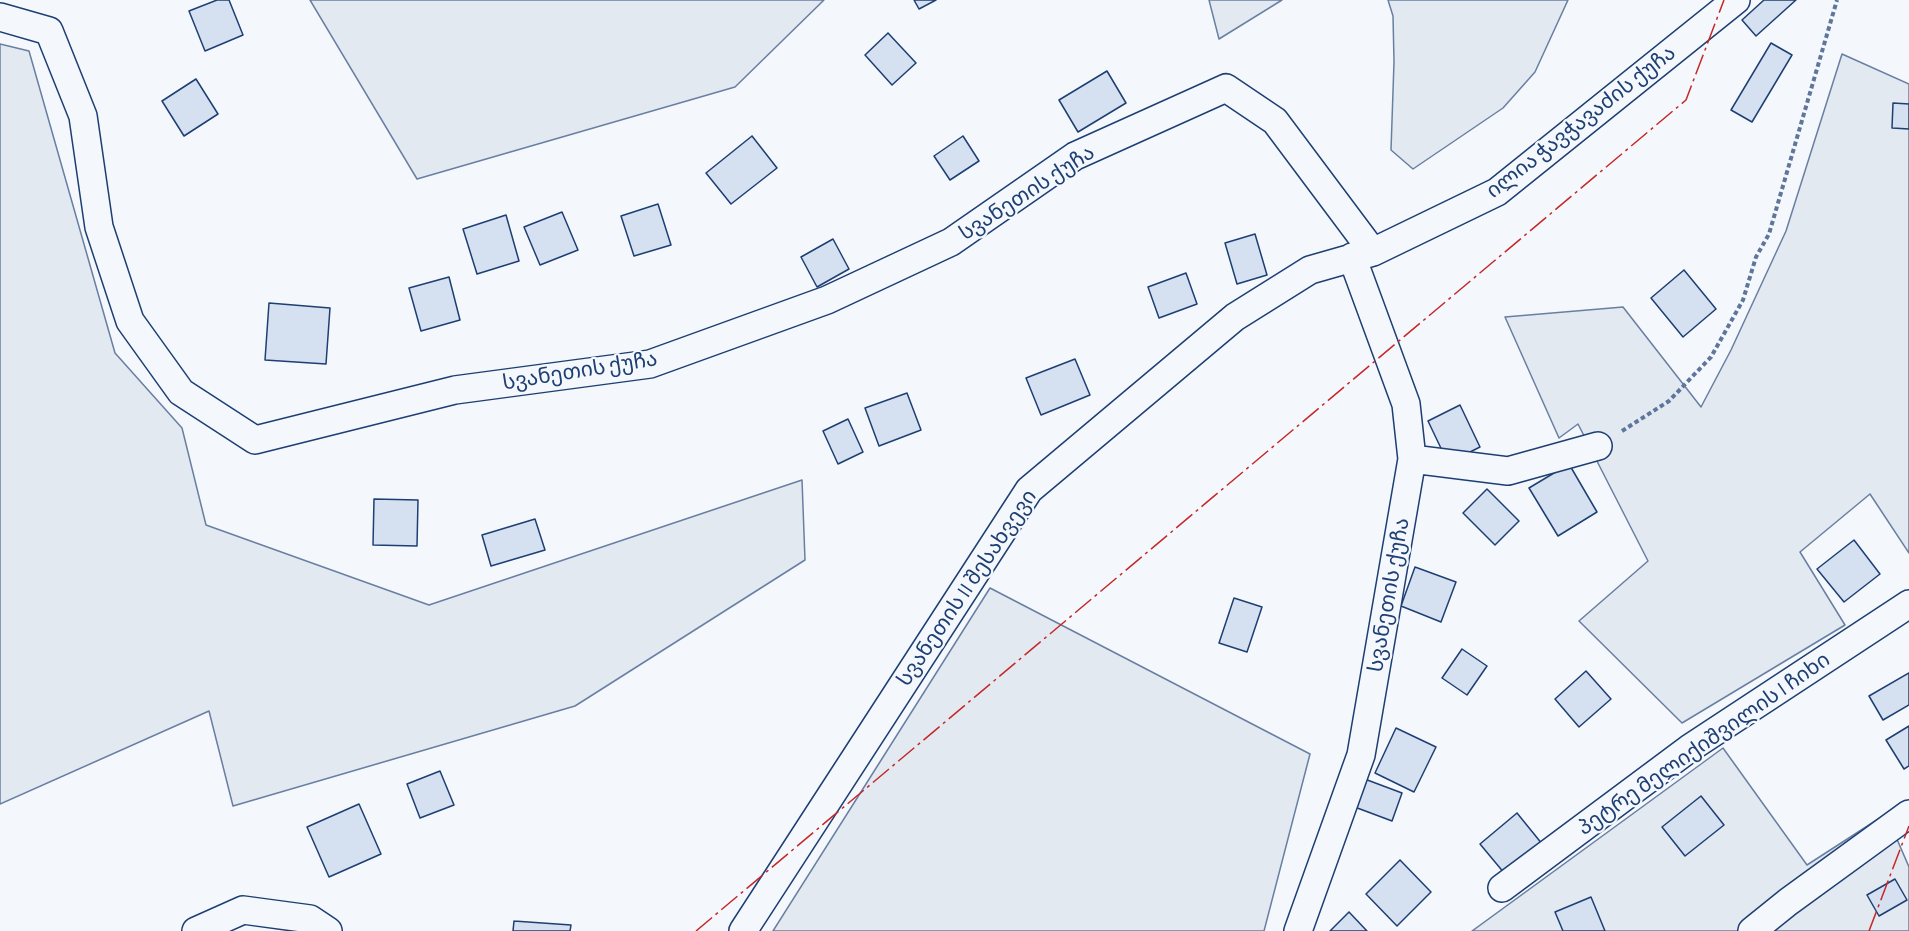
<!DOCTYPE html>
<html>
<head>
<meta charset="utf-8">
<style>
  body { margin:0 }
  canvas { display:block; background:#f4f7fb }
</style>
</head>
<body>
<canvas width="1909" height="931"></canvas>
<script>
const g = document.querySelector('canvas').getContext('2d');
g.lineJoin = 'round';
function paint(path, color) { g.fillStyle = color; g.fill(path, 'evenodd'); }
const poly = rows => new Path2D(rows.map(r => 'M' + r).join(''));
function trace(path, color, width, dash) { g.strokeStyle = color; g.lineWidth = width; g.lineCap = dash ? 'butt' : 'round'; g.setLineDash(dash || []); g.stroke(path); }
function label(font, color, halo, rows, align = 'center') {
  g.font = font + ' "Alegreya Sans","Noto Sans Georgian",sans-serif'; g.lineWidth = 4.5; g.setLineDash([]); g.textBaseline = 'middle'; g.strokeStyle = halo; g.fillStyle = color; for (const [text, x, y, turn = 0] of rows) {
    g.save(); g.translate(x, y); g.rotate((+turn || 0) * Math.PI / 180); g.textAlign = isNaN(turn) ? turn : align; if (halo) g.strokeText(text, 0, 0); g.fillText(text, 0, 0); g.restore();
  }
}
const green = poly([
  [310,0,824,0,735,87,417,179,310,0],
  [1209,0,1282,0,1219,39,1209,0],
  [1388,0,1568,0,1535,72,1503,108,1413,169,1391,150,1394,62,1393,16,1388,0],
  [0,44,29,51,115,353,182,428,206,525,429,605,802,480,805,560,575,706,233,806,209,711,0,804,0,44],
  [1842,54,1909,84,1909,553,1870,494,1800,552,1845,625,1682,723,1579,621,1648,561,1578,424,1559,438,1505,317,1623,307,1701,407,1731,350,1786,231,1842,54],
  [990,588,1310,754,1264,931,773,931,990,588],
  [1723,748,1807,865,1886,814,1909,867,1909,931,1472,931,1723,748]
]);
paint(green, '#e3e9f0');
trace(green, '#687fa3', 1.5);
const building = poly([
  [217,0,229,0,243,35,205,51,189,11,217,0],
  [914,0,936,0,919,9,914,0],
  [1764,0,1796,0,1756,36,1742,20,1764,0],
  [888,33,916,63,892,85,865,55,888,33],
  [1771,43,1792,55,1752,122,1731,110,1771,43],
  [1107,71,1126,103,1078,132,1059,100,1107,71],
  [196,79,218,114,184,136,162,101,196,79],
  [1893,103,1909,104,1909,129,1892,128,1893,103],
  [752,136,777,168,731,204,706,173,752,136],
  [963,136,979,161,950,180,934,156,963,136],
  [658,204,671,245,634,256,621,216,658,204],
  [562,212,578,250,540,265,524,227,562,212],
  [506,215,519,261,477,274,463,229,506,215],
  [1255,234,1267,275,1237,284,1225,243,1255,234],
  [833,239,849,269,817,287,801,257,833,239],
  [1684,270,1716,309,1683,337,1651,298,1684,270],
  [1186,273,1197,304,1159,318,1148,287,1186,273],
  [449,277,460,320,421,331,409,288,449,277],
  [269,303,330,308,326,364,265,360,269,303],
  [1075,359,1090,395,1041,415,1026,378,1075,359],
  [907,393,921,430,879,446,865,408,907,393],
  [1460,405,1480,447,1448,463,1428,421,1460,405],
  [848,419,863,452,838,464,823,431,848,419],
  [1569,464,1597,512,1558,536,1529,488,1569,464],
  [1487,489,1519,521,1495,545,1463,513,1487,489],
  [374,499,418,500,417,546,373,545,374,499],
  [535,519,545,550,491,566,482,535,535,519],
  [1854,540,1880,574,1844,602,1817,569,1854,540],
  [1415,567,1456,582,1441,622,1401,606,1415,567],
  [1234,598,1262,607,1247,652,1219,643,1234,598],
  [1462,649,1487,666,1467,695,1442,678,1462,649],
  [1586,671,1611,699,1579,727,1555,699,1586,671],
  [1909,673,1909,705,1883,720,1869,696,1909,673],
  [1909,726,1909,766,1904,769,1886,740,1909,726],
  [1396,728,1436,747,1414,792,1375,773,1396,728],
  [440,771,454,805,420,818,407,784,440,771],
  [1362,778,1402,793,1392,821,1352,806,1362,778],
  [1701,796,1724,825,1685,856,1662,827,1701,796],
  [359,804,381,854,329,877,307,827,359,804],
  [1517,813,1547,850,1510,880,1480,844,1517,813],
  [1400,860,1431,892,1397,926,1366,894,1400,860],
  [1895,879,1907,900,1879,916,1867,895,1895,879],
  [1591,897,1605,931,1563,931,1555,912,1591,897],
  [1349,912,1367,931,1330,931,1349,912],
  [514,921,571,925,570,931,513,931,514,921]
]);
paint(building, '#d5e0f0');
trace(building, '#1d3f73', 1.5);
const minor = poly([
  [0,17,49,31,83,116,99,227,130,321,181,392,255,440,455,390,650,364,827,300,951,242,1075,156,1226,88,1275,121,1373,252],
  [1412,459,1508,471,1598,446],
  [1502,888,1690,748,1909,604],
  [196,931,243,910,310,919,328,931],
  [743,931,1029,490,1235,317,1310,270,1373,252,1497,192,1736,0],
  [1298,931,1361,755,1412,459,1406,404,1352,257],
  [1752,931,1788,902,1909,814]
]);
trace(minor, '#1d3f73', 30);
trace(poly([
  [1622,431,1669,401,1711,357,1743,300,1756,257,1769,234,1837,0]
]), '#5e769c', 4, [4.5, 3]);
trace(minor, '#f4f7fb', 27);
trace(poly([
  [696,931,1686,100,1724,0],
  [1869,931,1909,826]
]), '#c62828', 1.5, [21, 4.5, 3, 4.5]);
label('21px', '#1d3f73', '#f4f7fb', [
  ["ილია ჭავჭავაძის ქუჩა",1581,122,-38],
  ["სვანეთის ქუჩა",1027,193,-33],
  ["სვანეთის ქუჩა",580,371,-9],
  ["სვანეთის II შესახვევი",967,588,-56],
  ["სვანეთის ქუჩა",1389,595,-80],
  ["პეტრე მელიქიშვილის I ჩიხი",1704,744,-35]
]);
</script>
</body>
</html>
